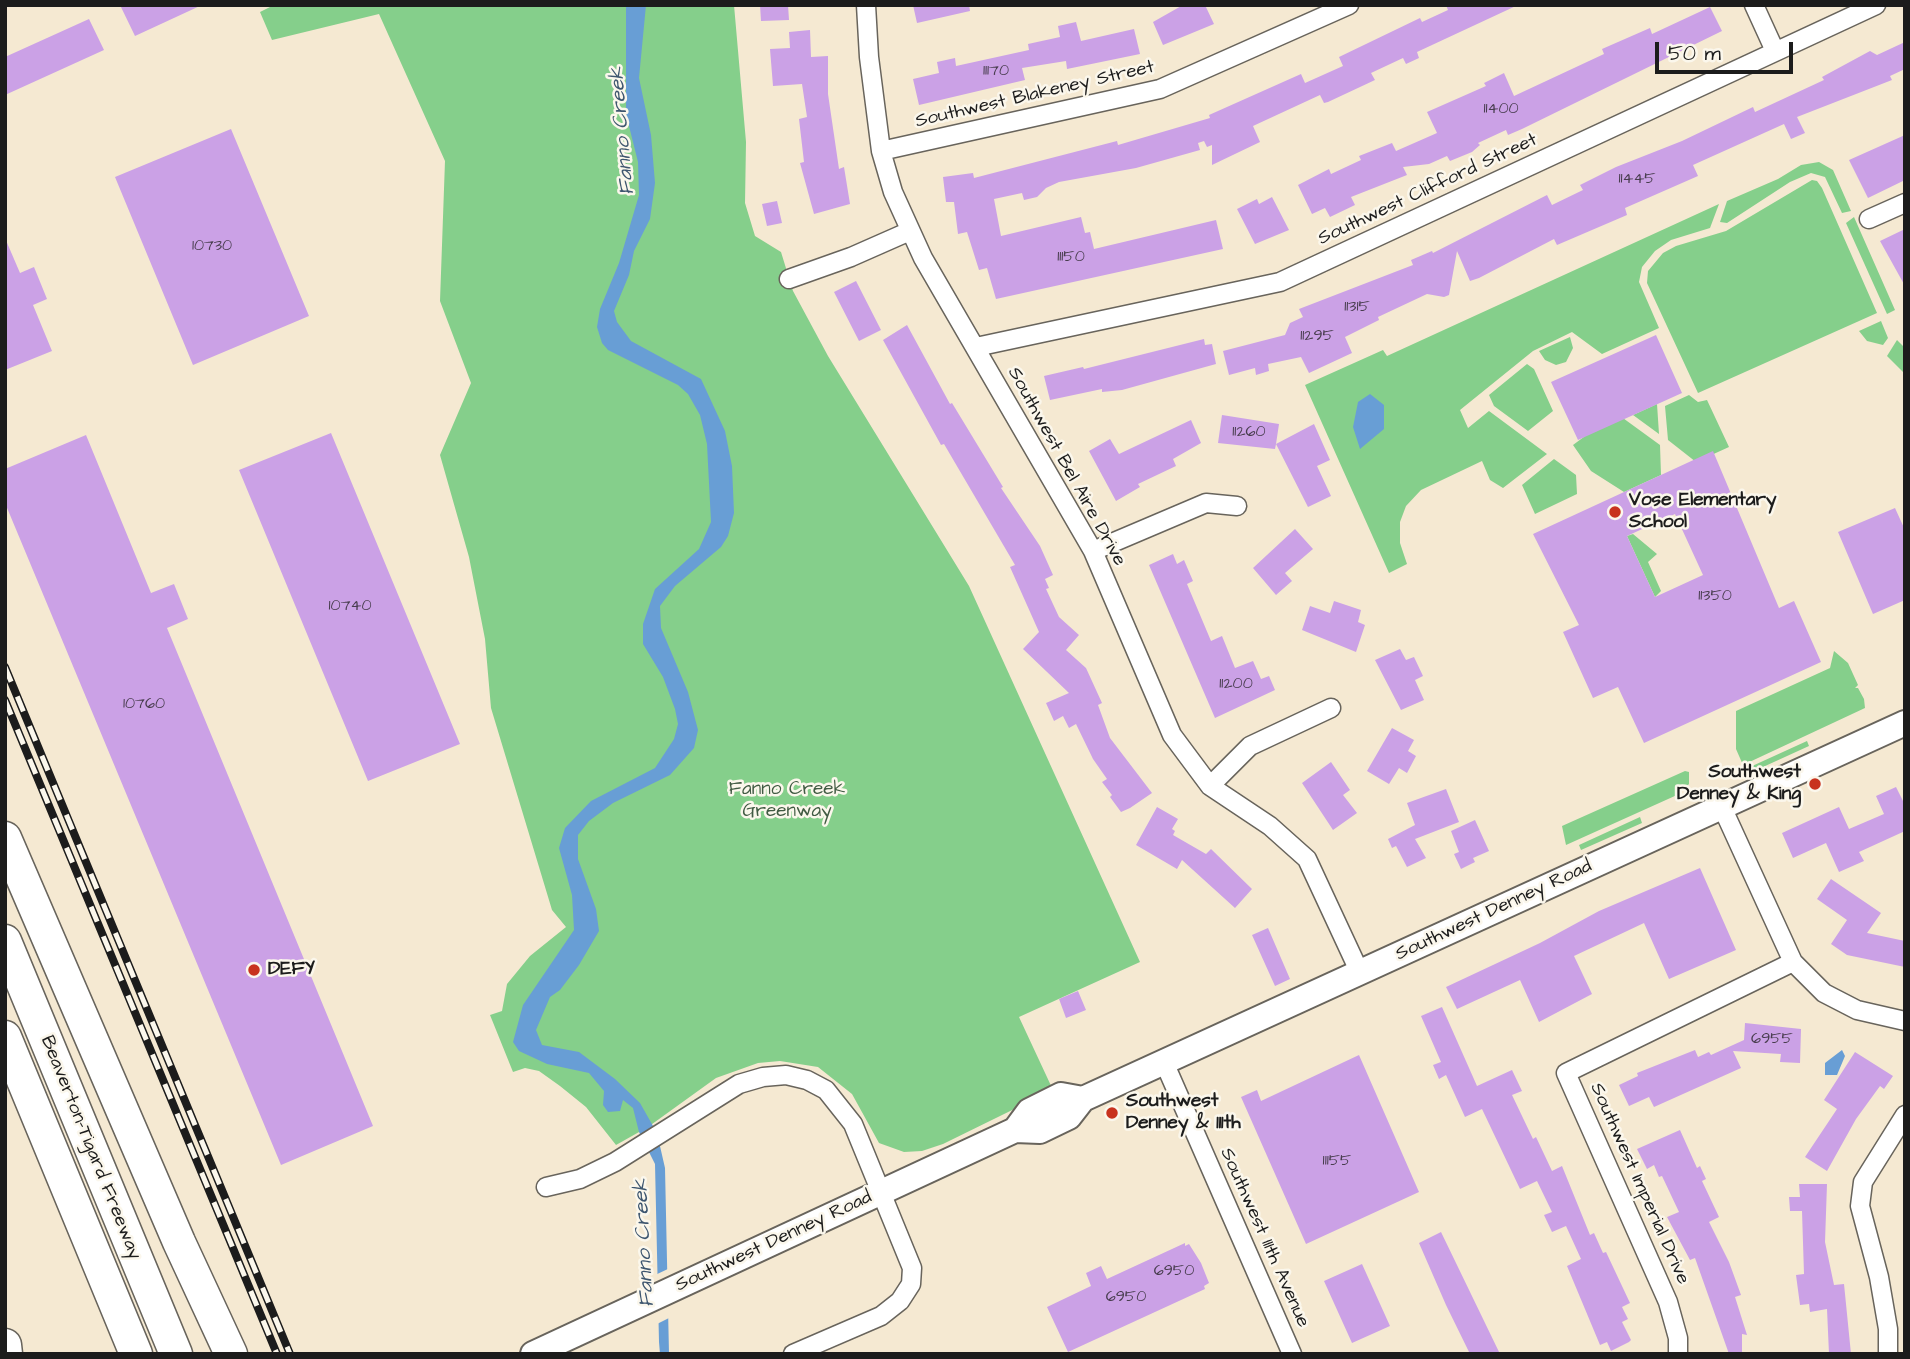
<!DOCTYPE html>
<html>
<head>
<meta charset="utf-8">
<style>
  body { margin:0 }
  #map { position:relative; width:1910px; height:1359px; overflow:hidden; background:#f5e9d2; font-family:"Architects Daughter",sans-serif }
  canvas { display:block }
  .frame { position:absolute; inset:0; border:7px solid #1c1c1c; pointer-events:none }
  .scale { position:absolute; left:1655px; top:42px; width:138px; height:32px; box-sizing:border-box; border:4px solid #1c1c1c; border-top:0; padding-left:9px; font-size:21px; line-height:24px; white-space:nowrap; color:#1c1c1c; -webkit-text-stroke:5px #fbf7ec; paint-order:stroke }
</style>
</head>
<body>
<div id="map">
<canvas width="1910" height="1359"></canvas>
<div class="frame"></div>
<div class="scale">50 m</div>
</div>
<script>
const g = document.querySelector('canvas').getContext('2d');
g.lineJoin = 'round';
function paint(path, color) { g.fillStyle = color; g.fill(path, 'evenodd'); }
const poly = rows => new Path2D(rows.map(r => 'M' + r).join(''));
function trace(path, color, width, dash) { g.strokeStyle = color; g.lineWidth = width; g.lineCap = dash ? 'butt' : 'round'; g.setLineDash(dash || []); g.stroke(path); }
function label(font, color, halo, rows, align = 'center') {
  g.font = font + ' "Architects Daughter",sans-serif'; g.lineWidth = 5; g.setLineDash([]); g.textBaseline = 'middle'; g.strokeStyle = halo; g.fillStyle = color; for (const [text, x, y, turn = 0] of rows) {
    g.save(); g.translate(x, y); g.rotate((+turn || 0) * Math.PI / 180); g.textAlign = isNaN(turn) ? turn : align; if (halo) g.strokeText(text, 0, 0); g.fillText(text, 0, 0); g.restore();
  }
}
paint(poly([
  [274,5,734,5,746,142,745,203,755,236,781,252,793,291,828,356,969,586,1140,962,1019,1017,1053,1090,943,1144,922,1151,904,1152,879,1143,852,1094,818,1067,780,1061,758,1063,716,1078,648,1127,616,1145,586,1107,560,1086,539,1071,525,1068,513,1072,490,1015,502,1011,507,984,530,956,566,927,552,910,491,708,485,639,469,557,440,455,471,383,440,301,445,161,379,14,272,40,260,12],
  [1819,162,1833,170,1851,211,1842,213,1825,177,1811,173,1790,182,1727,223,1720,222,1727,201,1778,179,1801,165],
  [1812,180,1817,181,1822,188,1877,313,1698,393,1647,283,1648,271,1663,253,1676,246,1726,231],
  [1719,204,1710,228,1671,240,1655,251,1642,267,1639,282,1659,328,1602,354,1572,332,1533,351,1460,410,1468,428,1489,411,1547,454,1503,488,1490,480,1482,461,1421,490,1406,506,1400,522,1400,543,1407,564,1389,573,1305,385,1383,350,1387,356],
  [1854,217,1895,310,1887,314,1846,223],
  [1881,321,1888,338,1883,345,1867,341,1859,331],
  [1570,337,1573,348,1566,362,1556,365,1545,360,1539,351],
  [1897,340,1905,348,1905,374,1887,356],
  [1527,364,1534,369,1553,411,1528,431,1494,406,1489,395],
  [1689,395,1698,402,1707,400,1729,447,1696,462,1668,440,1665,406],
  [1657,404,1659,434,1633,415],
  [1616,413,1660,445,1661,475,1624,492,1591,471,1573,445],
  [1554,459,1576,475,1577,494,1535,514,1522,485],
  [1633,534,1657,554,1648,562,1661,591,1655,597,1627,536],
  [1834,651,1848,663,1858,685,1855,688,1858,688,1864,699,1865,708,1743,765,1736,749,1736,711,1830,668],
  [1807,741,1809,746,1752,772,1750,767],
  [1685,771,1689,772,1689,784,1680,793,1677,792,1677,795,1566,845,1562,826],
  [1640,817,1642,823,1581,850,1579,845]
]), '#85cf8b');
paint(poly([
  [626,5,646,5,639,78,651,135,655,183,650,219,634,251,629,275,614,311,617,322,631,341,701,379,725,431,732,466,734,513,728,536,721,547,675,586,660,606,661,628,688,692,698,730,694,748,670,775,613,803,589,821,578,835,578,859,596,909,599,931,579,965,560,990,550,997,536,1030,542,1045,579,1052,615,1079,640,1103,657,1133,665,1168,669,1354,660,1354,659,1342,655,1164,639,1132,633,1108,623,1100,620,1111,608,1112,603,1105,604,1091,589,1073,547,1064,519,1051,513,1042,523,1005,574,930,572,895,559,848,565,828,591,801,655,768,674,739,678,724,675,709,663,677,643,644,643,624,655,589,699,549,711,522,707,444,700,415,688,394,678,385,608,350,602,343,597,327,600,309,619,263,639,195,638,162,626,114],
  [1370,394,1384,405,1384,429,1360,449,1353,427,1358,402],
  [1842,1050,1845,1056,1837,1075,1825,1075,1825,1063]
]), '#689ed5');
paint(poly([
  [670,1268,671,1317,655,1325,653,1276]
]), '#f5e9d2');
paint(poly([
  [120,5,202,5,135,36],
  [760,5,788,5,789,20,761,21],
  [913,5,969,5,970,11,917,23],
  [1183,5,1205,5,1214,24,1163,45,1153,22],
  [1446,5,1518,5,1417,52,1419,58,1406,64,1403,58,1371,73,1375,80,1328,102,1324,103,1320,95,1253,126,1260,142,1212,165,1212,145,1207,147,1204,141,1198,143,1200,150,1136,168,1059,182,1046,188,1037,197,1024,200,1022,193,994,199,1001,236,1081,217,1085,233,1090,232,1094,249,1216,220,1223,249,996,299,987,268,979,270,967,232,958,234,954,202,946,202,943,177,973,173,974,178,1117,141,1118,145,1210,118,1209,115,1301,74,1305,83,1343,66,1339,57,1420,18,1422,22,1448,10],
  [1710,7,1722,31,1522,129,1508,135,1506,130,1478,143,1480,145,1472,152,1450,161,1447,156,1429,164,1403,167,1407,175,1351,197,1355,205,1330,217,1325,208,1312,214,1298,185,1329,169,1331,174,1361,160,1359,156,1392,143,1396,151,1437,133,1427,112,1486,86,1484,83,1504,73,1514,96,1604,54,1602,49,1650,28,1652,34],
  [89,19,104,50,5,95,5,57],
  [1076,22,1081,41,1134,29,1140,54,1067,69,1066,61,1022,68,1025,80,919,105,913,79,939,73,937,62,955,58,956,66,1029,50,1028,44,1060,37,1058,26],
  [810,30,811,57,828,56,828,94,839,169,844,167,850,204,814,214,800,163,804,162,799,119,807,117,802,84,773,86,770,49,790,48,789,32],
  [1905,42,1905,69,1890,76,1892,80,1797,117,1805,133,1791,139,1784,124,1693,165,1698,176,1625,208,1627,215,1557,245,1554,239,1479,278,1470,281,1457,251,1449,295,1444,297,1427,294,1378,317,1379,320,1345,337,1352,353,1309,373,1301,357,1268,364,1269,371,1256,375,1255,368,1229,375,1223,351,1285,335,1290,323,1303,317,1299,309,1413,265,1411,260,1432,251,1433,253,1547,195,1552,205,1583,190,1580,185,1616,167,1682,141,1753,107,1755,112,1824,80,1822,77,1870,51,1877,55],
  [231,129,309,316,193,365,115,177],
  [1905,135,1905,180,1868,198,1849,160],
  [1272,197,1289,230,1255,244,1237,209,1257,199,1259,204],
  [777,201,782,223,767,226,762,204],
  [1905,229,1905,286,1880,241],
  [5,238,20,273,34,267,47,299,33,305,52,351,5,370],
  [856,281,881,330,859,341,834,292],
  [907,325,950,404,952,403,1003,487,1001,488,1040,546,1053,575,1045,579,1049,588,1046,589,1059,617,1079,635,1066,650,1086,668,1102,703,1098,705,1110,738,1152,793,1130,808,1121,812,1110,797,1112,795,1102,782,1107,779,1093,759,1076,724,1069,728,1063,716,1054,721,1046,703,1069,693,1023,649,1039,632,1010,567,1015,565,944,444,941,445,883,340],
  [1656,335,1682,393,1578,440,1551,382],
  [1204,339,1205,345,1212,344,1216,364,1122,390,1102,392,1102,389,1050,400,1044,376,1083,367,1084,369],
  [1222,415,1279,424,1276,444,1314,424,1330,460,1317,466,1331,496,1308,507,1276,444,1275,449,1218,443],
  [1191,420,1201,443,1173,459,1176,466,1138,484,1140,487,1116,501,1089,451,1110,439,1119,454],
  [331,433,460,744,368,781,239,470],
  [86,435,151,593,174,584,188,619,167,628,373,1126,281,1165,5,503,5,469],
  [1713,451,1779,608,1794,601,1821,662,1644,743,1618,687,1593,698,1563,632,1579,625,1533,534],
  [1675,514,1703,575,1655,597,1627,536],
  [1895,508,1905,530,1905,600,1873,614,1838,532],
  [1295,529,1313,549,1285,573,1292,581,1276,595,1253,568],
  [1173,554,1177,564,1184,560,1193,581,1187,584,1211,641,1222,636,1235,668,1253,661,1261,679,1269,676,1275,690,1215,718,1149,565],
  [1334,601,1361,610,1358,622,1365,625,1356,652,1302,630,1310,606,1330,613],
  [1400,649,1406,660,1414,657,1423,676,1415,680,1424,700,1401,710,1375,660],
  [1392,728,1414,740,1408,751,1416,756,1407,773,1399,768,1389,784,1367,771],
  [1331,762,1350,790,1343,795,1357,813,1333,830,1302,783],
  [1896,787,1905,805,1905,831,1859,852,1864,861,1839,872,1826,843,1793,858,1782,833,1839,807,1849,829,1884,814,1876,796],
  [1446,789,1459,822,1415,839,1426,858,1407,867,1396,846,1392,848,1388,839,1415,825,1407,803],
  [1157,807,1178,819,1172,829,1175,831,1173,835,1206,854,1211,849,1252,889,1235,908,1182,860,1177,869,1136,845],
  [1475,820,1489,851,1473,858,1475,862,1461,869,1454,854,1459,852,1451,831],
  [1700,868,1736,950,1669,979,1644,923,1574,956,1592,994,1539,1022,1520,980,1457,1009,1446,987,1540,943,1599,911],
  [1831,879,1881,913,1867,933,1905,941,1905,967,1847,955,1831,944,1847,920,1817,899],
  [1268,928,1290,979,1275,986,1252,935],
  [1078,991,1086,1010,1066,1018,1059,999],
  [1442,1007,1477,1086,1512,1070,1522,1091,1512,1095,1533,1139,1536,1137,1552,1171,1562,1166,1590,1235,1594,1233,1603,1253,1606,1252,1630,1303,1622,1307,1628,1319,1622,1322,1631,1340,1629,1342,1611,1351,1607,1342,1600,1345,1567,1266,1581,1259,1566,1226,1552,1232,1544,1215,1552,1212,1537,1181,1520,1189,1482,1109,1465,1117,1446,1075,1439,1079,1433,1065,1441,1062,1421,1016],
  [1745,1023,1801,1029,1800,1063,1780,1062,1781,1054,1733,1051,1741,1068,1654,1107,1649,1097,1629,1106,1619,1085,1638,1076,1637,1073,1695,1050,1698,1057,1709,1052,1711,1055,1744,1040],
  [1855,1052,1893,1076,1884,1089,1880,1086,1856,1119,1827,1171,1805,1157,1837,1109,1824,1100],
  [1359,1055,1419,1192,1306,1244,1241,1097,1257,1090,1261,1101],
  [1680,1130,1697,1168,1700,1166,1706,1179,1702,1181,1719,1217,1709,1222,1729,1262,1741,1295,1735,1297,1747,1335,1742,1334,1742,1354,1729,1354,1695,1258,1690,1260,1667,1217,1679,1212,1662,1176,1659,1177,1654,1165,1647,1169,1637,1149],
  [1799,1184,1827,1184,1825,1242,1834,1285,1844,1284,1851,1354,1829,1354,1827,1309,1810,1312,1809,1304,1800,1305,1796,1275,1804,1274,1802,1211,1790,1211,1789,1197,1800,1197],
  [1441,1232,1500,1354,1470,1354,1446,1305,1419,1243],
  [1185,1243,1185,1246,1189,1244,1201,1263,1209,1283,1204,1286,1205,1289,1068,1352,1047,1307,1091,1286,1086,1273,1101,1266,1107,1279],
  [1362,1264,1390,1326,1352,1343,1324,1281]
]), '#cba1e6');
const street = poly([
  [866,5,869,57,881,151,893,192,923,258,1093,551,1172,735,1210,786,1270,826,1307,859,1360,973],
  [1754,5,1775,51],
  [881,151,1160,89,1349,5],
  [1869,219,1905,203],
  [789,279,851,257,910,231],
  [976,347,1280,282,1876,5],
  [1093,551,1206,503,1237,506],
  [1210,786,1250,746,1331,708],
  [1722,807,1793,962,1824,993,1857,1010,1905,1021],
  [1164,1062,1292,1354],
  [546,1187,580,1179,615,1162,739,1084,763,1077,786,1075,807,1080,826,1090,853,1124,912,1268,911,1284,900,1301,881,1316,793,1354],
  [1678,1354,1678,1338,1668,1302,1566,1073,1793,962],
  [1888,1354,1888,1329,1879,1277,1860,1206,1863,1182,1905,1115]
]);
const secondary = poly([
  [1015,1130,1029,1111,1061,1095,1083,1099],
  [533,1354,1015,1130,1040,1131,1069,1117,1083,1099,1905,723]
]);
const highway = poly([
  [5,838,179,1242,231,1354],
  [5,941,176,1354],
  [5,1037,136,1354],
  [5,1345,6,1354]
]);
trace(street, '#68645c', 21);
trace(secondary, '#68645c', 28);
trace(highway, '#68645c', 35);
trace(street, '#fff', 18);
trace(secondary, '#fff', 24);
trace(highway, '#fff', 32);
const rail = poly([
  [5,667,290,1354],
  [5,700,277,1354]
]);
trace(rail, '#1c1c1c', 8);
trace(rail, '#fbf7ec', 5, [16]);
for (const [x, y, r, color] of [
  [1615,512,7,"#c8321e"],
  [1815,784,7,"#c8321e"],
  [254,970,7,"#c8321e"],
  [1112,1113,7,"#c8321e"]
]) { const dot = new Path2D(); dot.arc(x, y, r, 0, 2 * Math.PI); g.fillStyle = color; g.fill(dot); trace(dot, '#fbf7ec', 2.5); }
label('16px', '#483d4e', null, [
  ["11170",996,72],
  ["11400",1501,110],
  ["11445",1637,180],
  ["10730",212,247],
  ["11150",1071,258],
  ["11315",1357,308],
  ["11295",1317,337],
  ["11260",1249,433],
  ["11350",1715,597],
  ["10740",350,607],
  ["11200",1236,685],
  ["10760",144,705],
  ["6955",1772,1040],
  ["11155",1337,1162],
  ["6950",1174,1272],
  ["6950",1126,1298]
]);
label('19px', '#1c1c1c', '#fbf7ec', [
  ["Southwest Blakeney Street",1035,95,-13],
  ["Southwest Clifford Street",1428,190,-25],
  ["Southwest Bel Aire Drive",1066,467,61],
  ["Southwest Denney Road",1494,911,-25],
  ["Beaverton-Tigard Freeway",90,1148,68],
  ["Southwest Imperial Drive",1639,1184,66],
  ["Southwest 111th Avenue",1264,1238,66],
  ["Southwest Denney Road",774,1242,-25]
]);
label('bold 19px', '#1c1c1c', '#fbf7ec', [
  ["Vose Elementary",1629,501],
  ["School",1629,523],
  ["Southwest",1801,773,"right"],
  ["Denney & King",1801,795,"right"],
  ["DEFY",268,970],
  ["Southwest",1126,1102],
  ["Denney & 111th",1126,1124]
], 'left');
label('19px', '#415b43', '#fbf7ec', [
  ["Fanno Creek",787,790],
  ["Greenway",787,812]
]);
label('italic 21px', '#3e566f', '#fbf7ec', [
  ["Fanno Creek",623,131,-95],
  ["Fanno Creek",645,1243,-93]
]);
</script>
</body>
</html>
